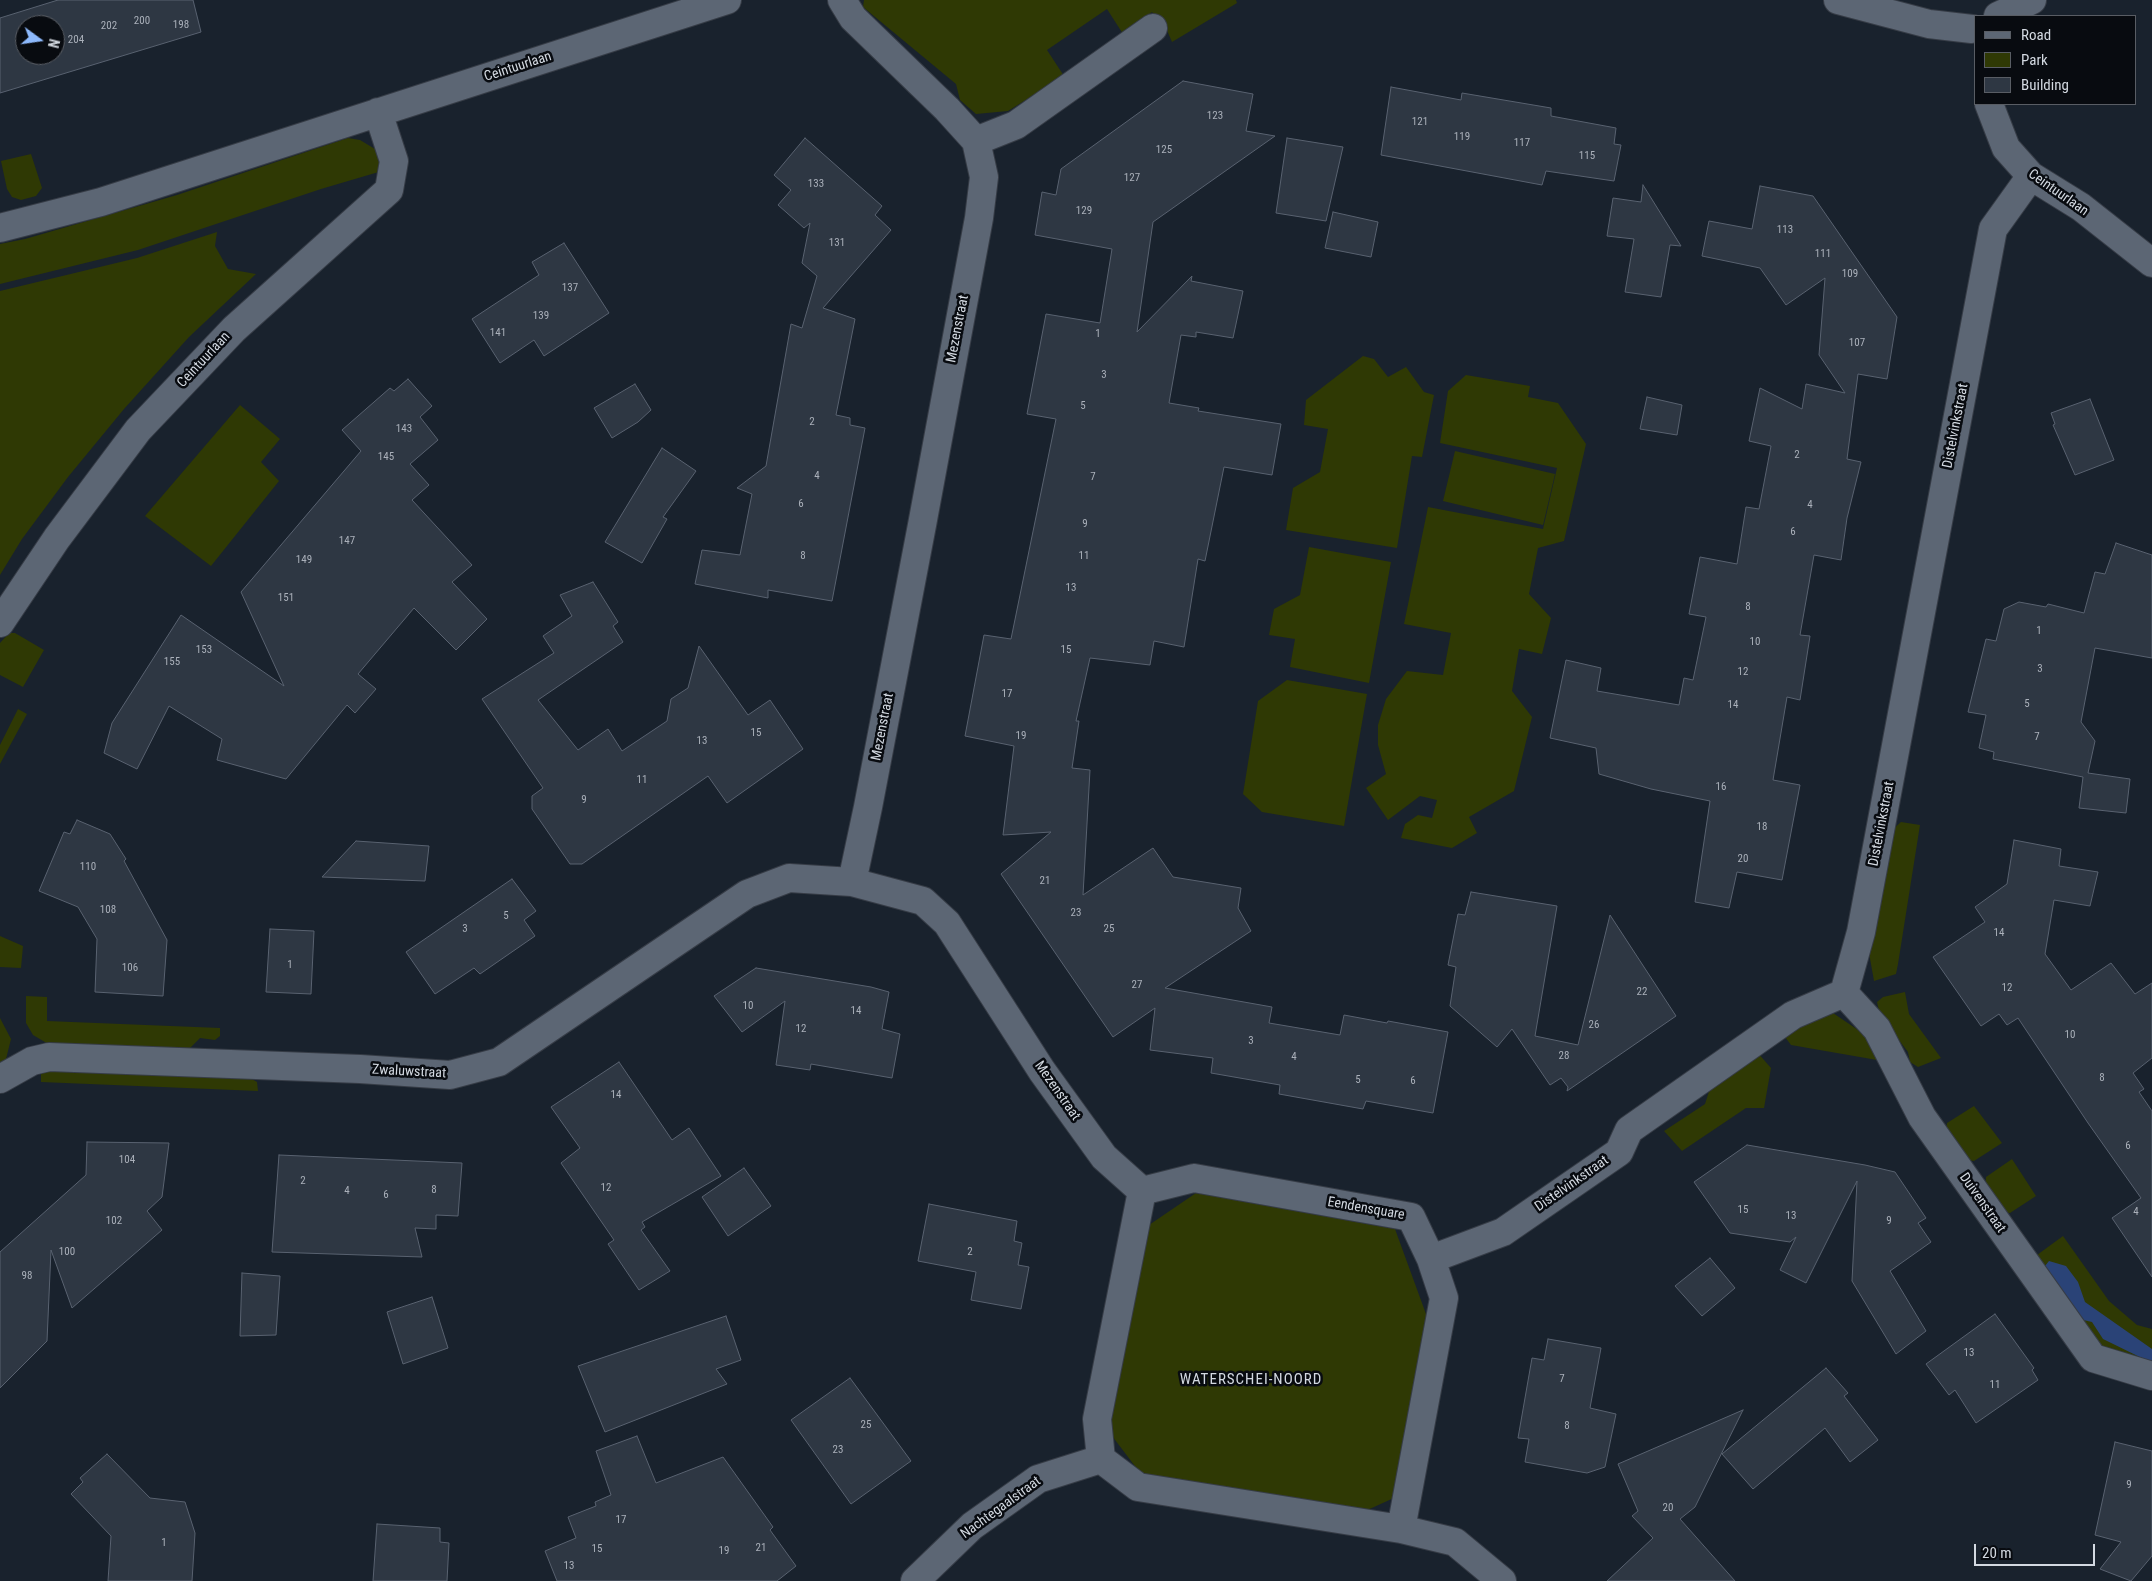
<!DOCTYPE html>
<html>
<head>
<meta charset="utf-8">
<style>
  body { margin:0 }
  #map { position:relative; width:2152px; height:1581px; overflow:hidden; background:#19222d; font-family:"Roboto Condensed",sans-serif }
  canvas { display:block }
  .legend { position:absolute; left:1974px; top:15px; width:162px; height:90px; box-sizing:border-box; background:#080b10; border:1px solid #595d64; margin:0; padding:6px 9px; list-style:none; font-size:15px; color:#d3d9e1 }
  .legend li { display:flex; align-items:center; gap:10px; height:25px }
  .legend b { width:25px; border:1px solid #595d64 }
  .north { position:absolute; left:15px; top:15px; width:50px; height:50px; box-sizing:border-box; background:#080b10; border:1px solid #595d64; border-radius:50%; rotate:104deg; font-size:14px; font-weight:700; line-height:20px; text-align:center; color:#d3d9e1 }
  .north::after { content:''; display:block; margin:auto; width:18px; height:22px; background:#8db9fc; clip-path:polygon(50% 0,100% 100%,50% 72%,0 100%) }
  .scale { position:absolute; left:1974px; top:1544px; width:121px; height:22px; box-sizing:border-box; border:2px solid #d3d9e1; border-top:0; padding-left:6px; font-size:15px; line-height:18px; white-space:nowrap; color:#d3d9e1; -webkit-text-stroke:4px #080b10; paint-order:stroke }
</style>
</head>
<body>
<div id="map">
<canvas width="2152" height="1581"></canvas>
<ul class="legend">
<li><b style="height:6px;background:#5c6674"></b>Road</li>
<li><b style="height:14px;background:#2f3904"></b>Park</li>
<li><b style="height:14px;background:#2e3743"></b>Building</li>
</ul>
<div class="north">N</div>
<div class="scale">20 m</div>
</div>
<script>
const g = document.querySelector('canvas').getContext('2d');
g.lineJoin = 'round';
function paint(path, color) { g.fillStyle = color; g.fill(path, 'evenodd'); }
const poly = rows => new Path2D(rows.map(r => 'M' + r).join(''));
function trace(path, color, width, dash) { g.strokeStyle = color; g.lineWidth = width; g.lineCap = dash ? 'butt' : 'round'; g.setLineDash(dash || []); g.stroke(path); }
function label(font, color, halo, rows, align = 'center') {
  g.font = font + ' "Roboto Condensed",sans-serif'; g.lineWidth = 5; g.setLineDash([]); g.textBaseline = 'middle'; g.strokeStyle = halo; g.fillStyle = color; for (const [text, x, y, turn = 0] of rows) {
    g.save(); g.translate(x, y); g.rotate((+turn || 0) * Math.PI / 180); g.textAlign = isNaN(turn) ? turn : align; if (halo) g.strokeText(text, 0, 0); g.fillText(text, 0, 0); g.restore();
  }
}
paint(poly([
  [864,0,1236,0,1237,3,1172,42,1166,28,1152,12,1123,34,1107,9,1047,50,1064,76,1008,111,976,114,960,100,956,84,863,7],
  [348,138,360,140,375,149,379,155,382,171,321,189,138,250,0,284,0,244,25,239,177,195],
  [31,154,42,188,36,196,21,200,12,197,7,189,1,161],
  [217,232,215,246,228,269,256,274,189,337,124,409,68,477,22,539,0,575,0,291,137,258],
  [1363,356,1374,359,1388,377,1406,367,1424,392,1434,395,1422,457,1412,456,1397,548,1286,530,1293,488,1320,472,1328,429,1304,425,1306,400],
  [1466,375,1530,386,1528,397,1558,403,1586,444,1564,541,1538,548,1529,594,1551,618,1542,654,1519,649,1512,691,1532,717,1514,791,1469,817,1477,833,1452,848,1401,838,1405,824,1418,815,1432,818,1437,800,1420,796,1388,820,1366,788,1386,774,1378,745,1378,725,1386,699,1407,671,1443,675,1451,633,1404,624,1428,507,1543,529,1557,468,1440,443,1448,391],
  [240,405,280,439,261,462,279,481,211,566,145,516],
  [1455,451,1555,474,1543,525,1443,501],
  [1309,547,1391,562,1369,683,1290,667,1295,639,1269,635,1274,609,1300,595],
  [9,633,15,633,44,650,23,687,0,675,0,643],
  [1287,680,1367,694,1344,826,1262,812,1243,794,1258,701],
  [18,709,27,714,0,764,0,745],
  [1901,822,1920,825,1898,964,1896,974,1874,981,1869,953,1891,831],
  [0,936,23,946,21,968,0,967],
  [1905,992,1909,1014,1941,1058,1918,1067,1910,1062,1908,1052,1880,1015,1877,1002,1883,997],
  [26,996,47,997,47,1021,220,1028,220,1036,215,1040,200,1038,188,1050,50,1045,33,1035,26,1023],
  [1830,1011,1870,1038,1884,1069,1877,1060,1791,1045,1782,1033],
  [0,1018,11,1039,5,1063,0,1069],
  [1757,1052,1771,1068,1764,1108,1746,1108,1682,1151,1664,1131,1705,1104,1712,1082],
  [57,1070,250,1078,257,1082,258,1091,41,1082,41,1073],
  [1974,1106,2002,1143,1974,1161,1965,1160,1946,1132,1947,1123],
  [2012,1159,2036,1196,2010,1213,2000,1212,1985,1189,1986,1177],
  [1196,1193,1395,1229,1430,1325,1396,1497,1363,1512,1144,1478,1109,1432,1149,1225],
  [2063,1236,2109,1301,2137,1325,2152,1329,2152,1368,2132,1363,2129,1354,2101,1346,2086,1323,2077,1322,2036,1263,2037,1255]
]), '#2f3904');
paint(poly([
  [2049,1261,2066,1266,2078,1282,2085,1302,2152,1349,2152,1363,2103,1339,2092,1322,2079,1319,2045,1266]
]), '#2a4377');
const building = poly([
  [58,0,193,0,201,32,0,93,0,18,58,0],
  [25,25,55,25,55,55,25,55,25,25],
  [1183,81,1253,94,1246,131,1275,136,1153,222,1137,332,1192,276,1191,281,1243,291,1233,338,1196,332,1196,337,1181,335,1169,403,1199,408,1198,411,1281,424,1272,475,1224,467,1205,561,1198,559,1184,647,1154,641,1150,665,1090,658,1076,721,1079,721,1072,768,1090,770,1083,895,1153,848,1173,877,1241,888,1238,908,1251,931,1165,988,1272,1007,1269,1023,1340,1035,1344,1015,1387,1023,1388,1021,1448,1032,1433,1113,1366,1101,1363,1109,1279,1094,1280,1085,1211,1073,1213,1058,1150,1050,1155,1008,1113,1037,1001,874,1051,832,1003,835,1014,746,965,736,984,635,1011,639,1056,419,1027,414,1046,314,1100,323,1112,249,1035,235,1042,192,1056,195,1061,169,1183,81],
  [1391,87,1461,100,1462,93,1551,108,1551,116,1616,128,1614,144,1621,145,1614,181,1546,171,1542,185,1381,155,1391,87],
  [805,138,882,206,875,215,891,230,823,308,855,319,836,415,850,418,850,425,865,428,832,601,768,590,768,598,695,584,702,550,740,555,752,494,737,488,766,466,791,324,802,328,817,276,802,263,810,223,804,228,778,205,791,190,774,175,805,138],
  [1287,138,1343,147,1326,221,1276,213,1287,138],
  [1643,185,1681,246,1670,245,1661,297,1625,292,1634,239,1607,236,1613,198,1641,202,1643,185],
  [1760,186,1813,196,1897,317,1887,379,1858,374,1847,459,1861,462,1847,518,1841,560,1814,555,1800,635,1810,636,1800,700,1787,697,1773,780,1800,785,1782,880,1737,872,1729,908,1695,902,1710,801,1651,789,1599,774,1596,748,1550,738,1566,660,1601,668,1597,691,1679,705,1684,678,1693,680,1706,617,1689,614,1700,557,1737,564,1746,507,1759,509,1771,446,1749,441,1760,388,1802,409,1806,384,1845,393,1819,355,1825,278,1786,305,1760,268,1702,256,1709,221,1752,229,1760,186],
  [1333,212,1378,222,1371,257,1325,248,1333,212],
  [564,243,609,313,544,356,534,340,500,363,472,319,539,275,532,262,564,243],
  [408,379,432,406,420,417,438,440,410,464,429,485,412,500,472,565,452,582,487,619,456,650,414,608,358,674,376,689,355,713,347,705,286,779,217,760,222,739,169,706,137,769,104,753,112,723,181,615,284,686,241,592,361,451,342,430,390,388,394,391,408,379],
  [635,384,651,410,638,422,612,438,594,408,635,384],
  [1647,397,1682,405,1677,435,1640,429,1647,397],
  [2090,399,2114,460,2075,475,2053,425,2055,424,2051,413,2090,399],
  [662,448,696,471,663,517,667,519,642,563,605,542,662,448],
  [2116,543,2152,555,2152,658,2095,648,2081,722,2095,741,2088,773,2130,779,2126,813,2079,808,2083,777,1993,759,1994,752,1979,748,1986,715,1968,712,1986,639,1996,641,2004,609,2019,602,2046,607,2048,604,2084,613,2095,572,2105,574,2116,543],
  [593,582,618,622,613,626,623,642,538,700,578,750,608,729,622,751,667,721,671,699,688,688,699,646,748,715,770,700,803,749,727,803,708,776,582,864,570,864,532,809,532,796,543,788,482,699,554,653,543,636,572,616,560,595,593,582],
  [77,820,110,834,126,859,124,861,167,940,163,996,95,992,97,939,78,907,39,891,64,832,70,834,77,820],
  [2014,840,2061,849,2059,866,2098,872,2090,906,2054,900,2045,954,2071,990,2111,963,2135,994,2152,983,2152,1058,2133,1073,2144,1089,2139,1092,2152,1111,2152,1277,2112,1218,2141,1198,2088,1123,2018,1018,2007,1025,1999,1014,1981,1026,1933,957,1985,922,1975,907,2007,884,2014,840],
  [356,841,429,846,425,881,322,877,356,841],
  [512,879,536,911,524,920,535,936,480,974,474,968,435,994,406,952,512,879],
  [1471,892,1557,906,1535,1036,1578,1045,1610,915,1676,1016,1567,1091,1568,1087,1561,1078,1550,1085,1512,1029,1497,1047,1450,1006,1456,967,1448,965,1458,914,1465,915,1471,892],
  [270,929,314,931,311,994,266,992,270,929],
  [756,968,871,987,889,992,882,1029,900,1034,892,1078,811,1064,810,1070,776,1065,785,1001,742,1032,714,996,756,968],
  [619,1062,672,1140,689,1128,721,1176,642,1222,645,1227,641,1230,670,1271,639,1290,608,1244,614,1240,561,1163,580,1148,551,1107,619,1062],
  [87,1142,169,1143,162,1197,147,1211,162,1230,72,1308,51,1250,47,1341,0,1388,0,1252,86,1175,87,1142],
  [1747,1145,1865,1165,1895,1172,1926,1218,1918,1223,1931,1242,1890,1271,1926,1331,1896,1354,1852,1281,1857,1181,1806,1283,1780,1270,1796,1237,1790,1242,1730,1233,1694,1182,1747,1145],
  [279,1155,462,1163,458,1216,436,1215,436,1229,415,1228,422,1257,272,1252,279,1155],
  [744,1168,771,1206,728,1236,702,1197,744,1168],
  [929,1204,1017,1221,1014,1241,1022,1243,1018,1265,1029,1267,1021,1309,971,1300,976,1272,918,1261,929,1204],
  [1710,1258,1735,1288,1702,1316,1675,1286,1710,1258],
  [242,1273,280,1276,276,1335,240,1336,242,1273],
  [432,1297,448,1348,403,1364,387,1312,432,1297],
  [1995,1314,2034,1368,2032,1370,2038,1380,1976,1423,1955,1390,1949,1395,1926,1364,1995,1314],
  [726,1316,741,1360,716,1369,727,1384,605,1432,578,1366,726,1316],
  [1548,1339,1601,1348,1590,1408,1616,1414,1605,1467,1587,1473,1525,1462,1529,1439,1518,1438,1532,1358,1544,1360,1548,1339],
  [1826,1368,1848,1393,1844,1396,1878,1440,1850,1462,1825,1428,1753,1489,1722,1454,1826,1368],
  [850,1378,911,1461,851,1504,791,1420,850,1378],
  [1743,1410,1695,1507,1680,1519,1735,1581,1607,1581,1653,1538,1632,1516,1638,1511,1618,1464,1743,1410],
  [637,1436,656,1483,723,1457,773,1527,770,1530,796,1566,777,1581,557,1581,545,1551,576,1538,568,1517,596,1506,595,1502,611,1495,596,1451,637,1436],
  [2115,1442,2152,1451,2152,1556,2131,1581,2100,1569,2121,1542,2095,1535,2115,1442],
  [107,1454,150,1498,185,1502,195,1533,192,1581,108,1581,111,1536,71,1494,83,1482,80,1478,107,1454],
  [377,1524,440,1528,440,1542,449,1543,447,1581,373,1581,377,1524]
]);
paint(building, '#2e3743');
trace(building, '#596270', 1);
const minor = poly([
  [842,0,853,18,947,109,976,141,984,177,979,218,922,525,868,807,852,882,923,901,947,923,1042,1071,1104,1157,1142,1191],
  [1838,0,1929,24,1972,29],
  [1998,16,2032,0],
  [1989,104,2006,148,2031,176,2081,207,2152,263],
  [976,141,1016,125,1153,28],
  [0,228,101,202,727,0],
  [0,623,57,538,138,430,234,329,389,190,394,161,378,112],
  [1844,993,1877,1029,1922,1117,2093,1358,2152,1376],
  [0,1079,32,1061,49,1057,360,1069,450,1075,499,1062,747,894,789,878,852,882],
  [1194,1178,1411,1217,1431,1259,1444,1298,1401,1529,1138,1487,1101,1459,1097,1419,1142,1191,1194,1178],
  [1431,1259,1503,1232,1619,1152,1629,1130,1793,1015,1844,993,1861,932,1993,229,2031,176],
  [1401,1529,1455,1542,1502,1581],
  [915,1581,972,1526,1038,1479,1101,1459]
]);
trace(minor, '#363c46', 30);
trace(minor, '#5c6674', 28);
label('11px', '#aab0ba', null, [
  ["200",142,21],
  ["198",181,25],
  ["202",109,26],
  ["204",76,40],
  ["123",1215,116],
  ["121",1420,122],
  ["119",1462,137],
  ["117",1522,143],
  ["125",1164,150],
  ["115",1587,156],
  ["127",1132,178],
  ["133",816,184],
  ["129",1084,211],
  ["113",1785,230],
  ["131",837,243],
  ["111",1823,254],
  ["109",1850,274],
  ["137",570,288],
  ["139",541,316],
  ["141",498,333],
  ["1",1098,334],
  ["107",1857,343],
  ["3",1104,375],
  ["5",1083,406],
  ["2",812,422],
  ["143",404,429],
  ["2",1797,455],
  ["145",386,457],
  ["4",817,476],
  ["7",1093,477],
  ["6",801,504],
  ["4",1810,505],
  ["9",1085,524],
  ["6",1793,532],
  ["147",347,541],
  ["8",803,556],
  ["11",1084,556],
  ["149",304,560],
  ["13",1071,588],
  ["151",286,598],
  ["8",1748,607],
  ["1",2039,631],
  ["10",1755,642],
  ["153",204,650],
  ["15",1066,650],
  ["155",172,662],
  ["3",2040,669],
  ["12",1743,672],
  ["17",1007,694],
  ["5",2027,704],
  ["14",1733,705],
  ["15",756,733],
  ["19",1021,736],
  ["7",2037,737],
  ["13",702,741],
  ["11",642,780],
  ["16",1721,787],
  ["9",584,800],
  ["18",1762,827],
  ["20",1743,859],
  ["110",88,867],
  ["21",1045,881],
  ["108",108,910],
  ["23",1076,913],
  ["5",506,916],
  ["3",465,929],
  ["25",1109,929],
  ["14",1999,933],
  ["1",290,965],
  ["106",130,968],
  ["27",1137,985],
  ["12",2007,988],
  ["22",1642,992],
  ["10",748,1006],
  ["14",856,1011],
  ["26",1594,1025],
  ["12",801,1029],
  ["10",2070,1035],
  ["3",1251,1041],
  ["28",1564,1056],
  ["4",1294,1057],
  ["8",2102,1078],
  ["5",1358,1080],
  ["6",1413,1081],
  ["14",616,1095],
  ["6",2128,1146],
  ["104",127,1160],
  ["2",303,1181],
  ["12",606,1188],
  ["8",434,1190],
  ["4",347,1191],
  ["6",386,1195],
  ["15",1743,1210],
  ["4",2136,1212],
  ["13",1791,1216],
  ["102",114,1221],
  ["9",1889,1221],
  ["100",67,1252],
  ["2",970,1252],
  ["98",27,1276],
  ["13",1969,1353],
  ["7",1562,1379],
  ["11",1995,1385],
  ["25",866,1425],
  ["8",1567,1426],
  ["23",838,1450],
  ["9",2129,1485],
  ["20",1668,1508],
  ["17",621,1520],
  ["1",164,1543],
  ["21",761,1548],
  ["15",597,1549],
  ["19",724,1551],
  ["13",569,1566]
]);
label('14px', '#d3d9e1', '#080b10', [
  ["Ceintuurlaan",518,67,-18],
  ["Ceintuurlaan",2058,193,35],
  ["Mezenstraat",958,329,-79],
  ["Ceintuurlaan",204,360,-47],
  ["Distelvinkstraat",1956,426,-79],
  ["Mezenstraat",883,727,-79],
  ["Distelvinkstraat",1882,824,-79],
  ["Zwaluwstraat",409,1072,3],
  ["Mezenstraat",1057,1091,55],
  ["Distelvinkstraat",1572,1184,-35],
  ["Duivenstraat",1982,1203,55],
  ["Eendensquare",1366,1209,10],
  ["Nachtegaalstraat",1001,1508,-36]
]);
g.letterSpacing = '1px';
label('15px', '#d3d9e1', '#080b10', [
  ["WATERSCHEI-NOORD",1251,1380]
]);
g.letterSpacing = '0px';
</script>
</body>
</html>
